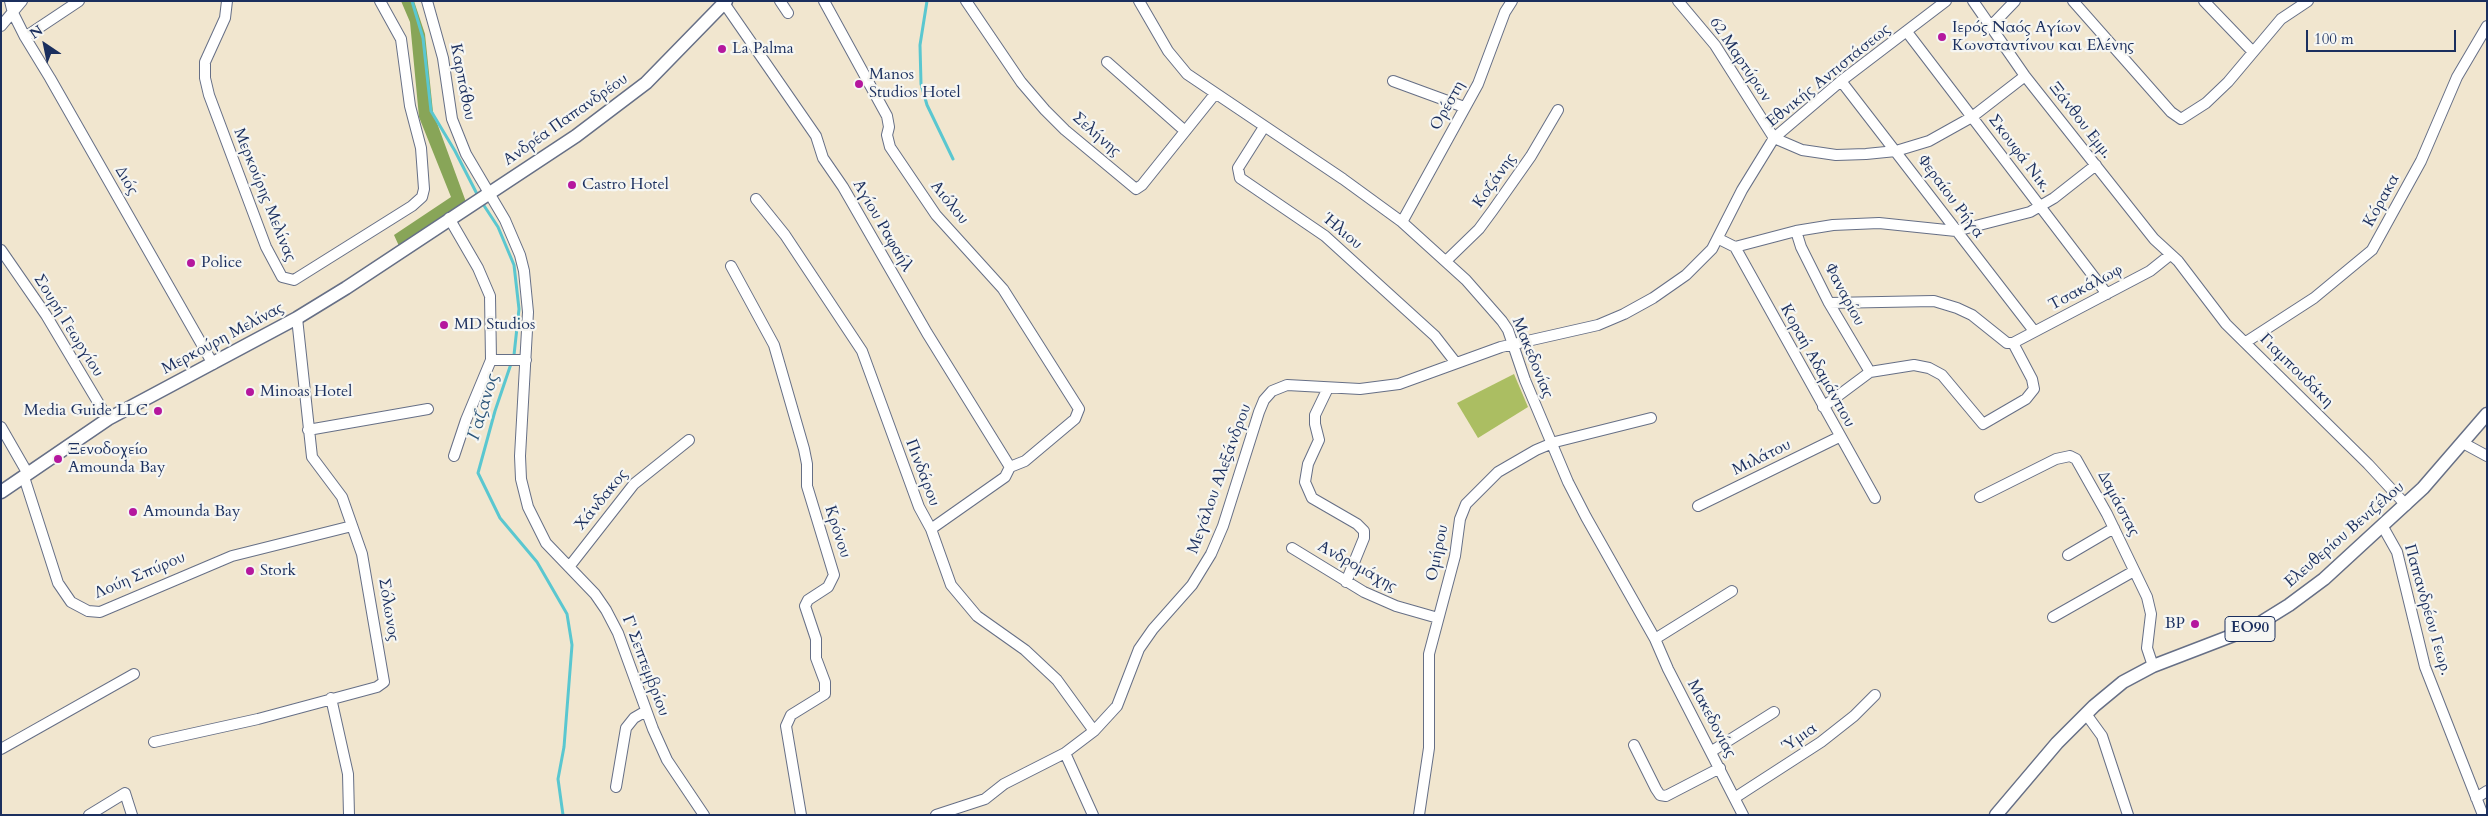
<!DOCTYPE html>
<html>
<head>
<meta charset="utf-8">
<style>
  body { margin:0 }
  #map { position:relative; width:2488px; height:816px; overflow:hidden; background:#f1e6cf; font-family:Cardo,serif }
  canvas { display:block }
  .frame { position:absolute; inset:0; border:2px solid #1b2f5e; pointer-events:none }
  .north { position:absolute; left:20px; top:20px; width:50px; height:50px; -webkit-text-stroke:4px #f6f6f2; paint-order:stroke; rotate:326deg; font-size:14px; font-weight:700; line-height:20px; text-align:center; color:#1b2f5e }
  .north::after { content:''; display:block; margin:auto; width:18px; height:22px; background:#1b2f5e; clip-path:polygon(50% 0,100% 100%,50% 72%,0 100%) }
  .scale { position:absolute; left:2306px; top:30px; width:150px; height:22px; box-sizing:border-box; border:2px solid #1b2f5e; border-top:0; padding-left:6px; font-size:15px; line-height:18px; white-space:nowrap; color:#1b2f5e; -webkit-text-stroke:4px #f6f6f2; paint-order:stroke }
</style>
</head>
<body>
<div id="map">
<canvas width="2488" height="816"></canvas>
<div class="frame"></div>
<div class="north">N</div>
<div class="scale">100 m</div>
</div>
<script>
const g = document.querySelector('canvas').getContext('2d');
g.lineJoin = 'round';
function paint(path, color) { g.fillStyle = color; g.fill(path, 'evenodd'); }
const poly = rows => new Path2D(rows.map(r => 'M' + r).join(''));
function trace(path, color, width, dash) { g.strokeStyle = color; g.lineWidth = width; g.lineCap = dash ? 'butt' : 'round'; g.setLineDash(dash || []); g.stroke(path); }
function label(font, color, halo, rows, align = 'center') {
  g.font = font + ' Cardo,serif'; g.lineWidth = 4.5; g.setLineDash([]); g.textBaseline = 'middle'; g.strokeStyle = halo; g.fillStyle = color; for (const [text, x, y, turn = 0] of rows) {
    g.save(); g.translate(x, y); g.rotate((+turn || 0) * Math.PI / 180); g.textAlign = isNaN(turn) ? turn : align; if (halo) g.strokeText(text, 0, 0); g.fillText(text, 0, 0); g.restore();
  }
}
paint(poly([
  [1514,374,1528,407,1478,438,1457,403]
]), '#abbe62');
paint(poly([
  [401,1,414,1,425,34,433,112,466,202,399,246,394,235,451,197,419,117,410,22]
]), '#88a558');
trace(poly([
  [412,1,423,38,431,111,455,151,478,196],
  [927,1,920,45,921,84,927,105,953,159],
  [481,201,498,227,514,265,519,309,514,355,495,411,478,473,500,518,537,562,567,614,572,645,564,747,558,779,563,815]
]), '#5ac7d0', 3);
const minor = poly([
  [10,1,13,13,25,37,50,78,213,364],
  [227,1,225,18,205,62,205,78,209,95,266,247,282,277,294,280,412,206,422,197,424,189,421,148,410,106,401,39,380,1],
  [427,1,443,58,452,119,466,154,505,220,520,255,524,271,528,312,520,456,521,479,528,507,546,543,595,594,606,610,618,633,653,729,667,760,704,815],
  [780,1,788,13],
  [824,1,887,116,889,127,887,135,890,147,936,215,1003,289,1079,409,1075,419,1025,461,1010,467],
  [966,1,1021,82,1045,110,1065,130,1136,189,1142,185,1215,94],
  [1139,1,1168,51,1187,74,1343,179,1402,222,1466,280,1502,321,1508,330,1525,380,1568,482,1586,517,1655,639,1668,669,1743,815],
  [1678,1,1715,45,1774,138,1802,150,1836,155,1866,154,1896,151,1929,141,1972,117,2025,76],
  [1973,1,2025,76,2154,239,2178,261,2226,324,2368,464,2406,505],
  [2073,1,2171,112,2181,119,2206,103,2228,82,2281,19,2308,1],
  [2204,1,2253,52],
  [724,3,816,136,823,158,843,187,927,333,1010,467],
  [1,26,22,1],
  [1990,27,2015,1],
  [1907,32,2107,294],
  [25,37,79,1],
  [1107,62,1185,131],
  [1393,81,1464,107],
  [1841,81,2034,331],
  [1264,127,1238,168,1240,178,1325,236,1435,336,1456,363],
  [756,199,785,235,862,351,919,507,931,529,951,585,977,616,1025,650,1057,680,1094,731],
  [449,218,478,268,490,296,491,360,466,420,454,456],
  [1402,222,1478,84,1505,12,1512,1],
  [1796,231,1801,247,1829,303,1870,372],
  [1719,239,1735,247,1796,231,1833,225,1879,223,1956,231,2030,212,2054,198,2096,165],
  [1735,247,1875,498],
  [1,250,46,315,108,419],
  [1446,261,1479,229,1493,210,1531,156,1558,110],
  [731,266,774,345,804,449,807,464,807,486,834,575,828,587,808,600,805,606,816,639,816,658,825,682,825,694,791,715,786,726,801,815],
  [1829,303,1934,301,1957,308,1972,315,2007,343,2013,343],
  [2246,342,2314,298,2372,250,2421,161,2457,77,2487,26],
  [2013,343,2150,271,2170,255],
  [491,360,526,360],
  [1328,388,1315,415,1315,424,1319,440,1308,464,1305,482,1312,498,1357,524,1364,531,1364,538,1346,582],
  [1823,407,1870,372,1914,365,1929,368,1942,375,1983,424,2026,399,2034,389,2032,379,2013,343],
  [1,427,28,474],
  [308,430,428,409],
  [2463,443,2487,456],
  [24,477,58,583,71,602,88,611,100,612,232,556,352,526],
  [1980,497,2056,459,2070,456,2076,459,2107,514,2147,597,2151,614,2147,648,2153,666],
  [1698,506,1839,437],
  [2383,527,2397,552,2425,667,2483,815],
  [931,529,1005,477,1010,467],
  [1292,548,1364,592,1396,606,1438,618],
  [2068,555,2114,528],
  [569,567,634,484,689,440],
  [2053,617,2134,571],
  [1655,639,1732,591],
  [331,698,348,774,349,815],
  [2086,714,2102,736,2128,815],
  [154,742,258,719,377,687,384,682,362,554,342,497,312,457,297,318],
  [1634,745,1656,789,1660,795,1666,796,1720,768],
  [1,749,134,674],
  [1712,751,1774,712],
  [1065,753,1093,815],
  [616,787,626,728,634,718,646,711],
  [1736,797,1821,742,1854,716,1875,695],
  [2476,798,2487,791],
  [89,815,125,793,132,815],
  [936,815,985,799,1004,784,1065,753,1094,731,1117,706,1139,649,1153,629,1192,585,1211,554,1223,526,1259,412,1264,400,1272,391,1287,385,1360,389,1399,384,1501,347,1598,325,1624,314,1653,298,1686,275,1712,249,1742,190,1774,138,1841,81,1946,1],
  [1419,815,1429,748,1429,654,1455,556,1460,519,1466,504,1498,472,1536,450,1555,442,1651,418]
]);
const major = poly([
  [1,492,108,419,297,318,346,288,576,136,646,83,726,1],
  [1996,815,2057,743,2094,706,2123,682,2153,666,2252,628,2289,605,2324,579,2423,488,2487,414]
]);
trace(minor, '#666f86', 12);
trace(major, '#666f86', 15);
trace(minor, '#fff', 10);
trace(major, '#fff', 12);
for (const [x, y, r, color] of [
  [1942,37,5,"#b5179e"],
  [722,49,5,"#b5179e"],
  [859,84,5,"#b5179e"],
  [572,185,5,"#b5179e"],
  [191,263,5,"#b5179e"],
  [444,325,5,"#b5179e"],
  [250,392,5,"#b5179e"],
  [158,411,5,"#b5179e"],
  [58,459,5,"#b5179e"],
  [133,512,5,"#b5179e"],
  [250,571,5,"#b5179e"],
  [2195,624,5,"#b5179e"]
]) { const dot = new Path2D(); dot.arc(x, y, r, 0, 2 * Math.PI); g.fillStyle = color; g.fill(dot); trace(dot, '#f6f6f2', 2); }
for (const [x, y, w] of [
  [2250,629,50]
]) { const box = new Path2D(); box.roundRect(x - w / 2, y - 12.5, w, 25, 4); g.fillStyle = '#f6f6f2'; g.fill(box); trace(box, '#1b2f5e', 1); }
label('bold 15px', '#1b2f5e', null, [
  ["ΕΟ90",2250,629]
]);
label('16px', '#1b2f5e', '#f6f6f2', [
  ["Ιερός Ναός Αγίων",1952,28],
  ["Κωνσταντίνου και Ελένης",1952,46],
  ["La Palma",732,49],
  ["Manos",869,75],
  ["Studios Hotel",869,93],
  ["Castro Hotel",582,185],
  ["Police",201,263],
  ["MD Studios",454,325],
  ["Minoas Hotel",260,392],
  ["Media Guide LLC",148,411,"right"],
  ["Ξενοδοχείο",68,450],
  ["Amounda Bay",68,468],
  ["Amounda Bay",143,512],
  ["Stork",260,571],
  ["BP",2185,624,"right"]
], 'left');
label('16px', '#1b2f5e', '#f6f6f2', [
  ["62 Μαρτύρων",1740,60,56],
  ["Εθνικής Αντιστάσεως",1829,76,-39],
  ["Καρπάθου",462,82,79],
  ["Ορέστη",1448,106,-61],
  ["Ανδρέα Παπανδρέου",566,120,-35],
  ["Ξάνθου Εμμ.",2080,121,52],
  ["Σελήνης",1096,135,41],
  ["Σκουφά Νικ.",2019,154,53],
  ["Διός",126,181,60],
  ["Κοζάνης",1495,181,-55],
  ["Μερκούρης Μελίνας",264,195,68],
  ["Φεραίου Ρήγα",1950,197,53],
  ["Κόρακα",2382,201,-61],
  ["Αιόλου",949,203,51],
  ["Αγίου Ραφαήλ",882,226,60],
  ["Ήλιου",1342,232,40],
  ["Τσακάλωφ",2086,288,-28],
  ["Φαναρίου",1844,295,62],
  ["Σουρή Γεωργίου",68,326,58],
  ["Μερκούρη Μελίνας",223,339,-28],
  ["Μακεδονίας",1532,358,68],
  ["Κοραή Αδαμάντιου",1817,366,61],
  ["Γιαμπουδάκη",2296,371,45],
  ["Μιλάτου",1762,458,-26],
  ["Πινδάρου",922,473,69],
  ["Μεγάλου Αλεξάνδρου",1220,479,-70],
  ["Χάνδακος",602,500,-51],
  ["Δαμάστας",2118,504,62],
  ["Κρόνου",837,532,72],
  ["Ελευθερίου Βενιζέλου",2345,535,-41],
  ["Ομήρου",1438,553,-78],
  ["Ανδρομάχης",1357,567,29],
  ["Λούη Σπύρου",140,576,-23],
  ["Σόλωνος",388,610,81],
  ["Παπανδρέου Γεωρ.",2427,610,74],
  ["Γ' Σεπτεμβρίου",645,666,69],
  ["Μακεδονίας",1711,719,62],
  ["Ύμια",1800,738,-35]
]);
label('italic 18px', '#2b557a', '#f6f6f2', [
  ["Γαζανος",484,407,-73]
]);
</script>
</body>
</html>
